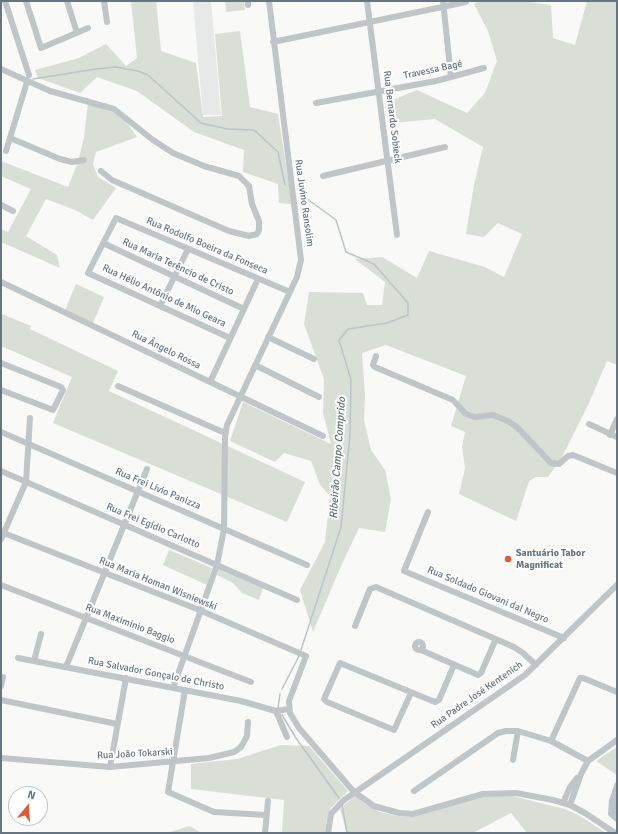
<!DOCTYPE html>
<html>
<head>
<meta charset="utf-8">
<style>
  body { margin:0 }
  #map { position:relative; width:618px; height:834px; overflow:hidden; background:#f9f9f7; font-family:Signika,sans-serif }
  canvas { display:block }
  .frame { position:absolute; inset:0; border:2px solid #667580; pointer-events:none }
  .north { position:absolute; left:8px; top:786px; width:40px; height:40px; box-sizing:border-box; background:#fff; border:1px solid #c2c8cc; border-radius:50%; rotate:18deg; font-size:11px; font-weight:700; line-height:16px; text-align:center; color:#667580 }
  .north::after { content:''; display:block; margin:auto; width:14px; height:18px; background:#d75e39; clip-path:polygon(50% 0,100% 100%,50% 72%,0 100%) }
</style>
</head>
<body>
<div id="map">
<canvas width="618" height="834"></canvas>
<div class="frame"></div>
<div class="north">N</div>
</div>
<script>
const g = document.querySelector('canvas').getContext('2d');
g.lineJoin = 'round';
function paint(path, color) { g.fillStyle = color; g.fill(path, 'evenodd'); }
const poly = rows => new Path2D(rows.map(r => 'M' + r).join(''));
function trace(path, color, width, dash) { g.strokeStyle = color; g.lineWidth = width; g.lineCap = dash ? 'butt' : 'round'; g.setLineDash(dash || []); g.stroke(path); }
function label(font, color, halo, rows, align = 'center') {
  g.font = font + ' Signika,sans-serif'; g.lineWidth = 4; g.setLineDash([]); g.textBaseline = 'middle'; g.strokeStyle = halo; g.fillStyle = color; for (const [text, x, y, turn = 0] of rows) {
    g.save(); g.translate(x, y); g.rotate((+turn || 0) * Math.PI / 180); g.textAlign = isNaN(turn) ? turn : align; if (halo) g.strokeText(text, 0, 0); g.fillText(text, 0, 0); g.restore();
  }
}
paint(poly([
  [193,1,211,1,221,115,203,115]
]), '#e7e8e8');
paint(poly([
  [131,1,156,1,161,51,196,63,203,117,222,116,215,34,240,31,250,107,278,114,292,204,279,203,278,184,243,172,244,150,194,132,137,91,97,77,80,93,38,78,35,70,79,58,106,44,126,66,137,58],
  [225,1,244,1,245,10,226,12],
  [479,1,522,1,551,5,553,38,575,45,587,1,617,1,617,365,607,361,589,403,562,457,548,477,536,477,529,481,516,521,459,494,465,468,462,447,465,432,451,426,466,376,386,345,362,353,365,395,364,420,371,450,385,470,391,499,385,532,359,528,341,566,313,632,300,590,325,542,330,496,320,485,311,461,284,453,275,462,230,441,243,402,331,444,323,413,324,379,304,324,309,292,363,293,367,305,382,305,385,282,355,259,382,257,417,278,429,251,485,267,504,277,522,234,498,223,484,237,466,234,474,185,483,147,435,119,392,123,388,102,417,90,467,113,485,93,497,61,488,31,474,4],
  [88,103,121,115,137,137,96,152,93,164,98,177,116,188,93,220,75,210,46,199,26,236,57,255,60,268,1,242,1,229,8,232,31,189,1,176,1,161,68,187,78,162,84,137],
  [76,284,104,297,93,323,65,310],
  [2,314,31,326,30,329,118,371,109,391,305,482,287,522,53,423,72,377,1,346],
  [169,550,212,568,207,585,163,565],
  [219,569,263,588,259,600,242,593,233,583,217,575],
  [281,745,309,746,348,791,331,808,327,817,325,833,282,833,284,800,191,789,191,764,237,759],
  [617,747,617,775,596,761],
  [355,796,365,804,380,812,397,816,413,817,469,800,489,796,512,796,565,809,580,816,606,833,527,833,511,813,473,833,347,833,340,809],
  [190,826,201,833,167,833]
]), '#d9ded6');
paint(poly([
  [617,782,617,823,608,815,609,800,615,783]
]), '#bbc5c9');
trace(poly([
  [33,79,96,69,115,67,138,71,148,75,201,123,227,129,254,130,278,152,285,185],
  [301,650,341,527,350,435,351,380,339,340,348,329,387,323,408,315,408,303,374,264,346,252,336,220,302,195],
  [282,689,299,656],
  [278,708,280,694],
  [282,715,296,738,339,798],
  [342,805,347,833]
]), '#bbc5c9', 1.5);
trace(poly([
  [5,1,29,75],
  [26,1,41,48,88,28],
  [67,1,77,33],
  [104,1,107,22],
  [248,1,248,5],
  [367,1,397,235],
  [443,1,451,77],
  [273,42,466,2],
  [1,69,50,91,114,109,153,140,173,153,204,166,239,176,249,186,252,204,259,221,259,230,257,234,249,236,229,231,112,180,101,171],
  [316,103,436,81,484,68],
  [10,138,60,159,72,162,84,160],
  [6,151,27,82],
  [323,176,445,147],
  [1,205,13,211],
  [103,243,244,309],
  [1,282,323,436],
  [160,306,188,249],
  [268,337,314,359],
  [230,338,88,273,116,218,290,292],
  [376,356,373,365,375,367,453,400,466,414,475,417,493,415,508,421,518,428,551,463,559,464,568,456,573,455,617,473],
  [1,363,61,387,63,390,53,410,1,390],
  [255,365,319,397],
  [210,382,258,279],
  [118,386,225,433],
  [589,424,617,437],
  [1,432,307,565],
  [610,435,617,419],
  [1,471,297,600],
  [428,512,404,571,564,638],
  [1,532,197,609,306,656,289,701,290,713,299,728,354,792,374,806,399,813,413,814,483,794,516,793,553,800,570,805,585,813,615,833],
  [1,539,26,482,30,418],
  [1,585,251,682],
  [355,626,370,589,376,587,514,647,523,653,536,665],
  '415 646a4 4 0 1 1 8 0a4 4 0 1 1-8 0Z',
  [421,650,478,675,481,673,496,639],
  [18,658,241,701,276,711,289,709],
  [34,661,41,634],
  [66,667,147,469],
  [1,677,3,677,1,686],
  [173,688,217,565,224,529,225,437,227,425,297,277,301,260,269,1],
  [185,690,168,792,214,812,266,815],
  [411,693,394,730,327,702,324,699,340,663,435,702,439,700,454,665],
  [1,700,117,724],
  [276,711,287,737],
  [551,741,580,678,583,678,617,692],
  [1,758,110,767,209,758,234,752,241,747,247,736,248,722],
  [513,760,518,731],
  [110,767,126,678],
  [414,791,498,733,506,731,518,731,551,741,588,761],
  [563,803,570,787,577,778],
  [570,805,581,774,588,761,617,740],
  [265,833,268,801],
  [328,833,331,814,344,800,525,675,617,585]
]), '#c0c5c8', 6);
for (const [x, y, r, color] of [
  [508,559,4,"#d75e39"]
]) { const dot = new Path2D(); dot.arc(x, y, r, 0, 2 * Math.PI); g.fillStyle = color; g.fill(dot); trace(dot, '#fff', 1.5); }
label('10px', '#667580', '#fff', [
  ["Travessa Bagé",433,70,-12],
  ["Rua Bernardo Sobieck",392,117,83],
  ["Rua Juvino Ransolim",304,203,82],
  ["Rua Rodolfo Boeira da Fonseca",207,246,23],
  ["Rua Maria Terêncio de Cristo",178,267,25],
  ["Rua Hélio Antônio de Mio Geara",164,296,25],
  ["Rua Ângelo Rossa",166,350,26],
  ["Rua Frei Lívio Panizza",158,489,23],
  ["Rua Frei Egídio Carlotto",153,526,23],
  ["Rua Maria Homan Wisniewski",158,584,22],
  ["Rua Soldado Giovani dal Negro",488,595,23],
  ["Rua Maximínio Baggio",130,624,21],
  ["Rua Salvador Gonçalo de Christo",156,674,11],
  ["Rua Padre José Kentenich",477,695,-35],
  ["Rua João Tokarski",135,754,-3]
]);
label('bold 10px', '#667580', '#fff', [
  ["Santuário Tabor",516,553],
  ["Magnificat",516,565]
], 'left');
label('italic 11px', '#617379', '#fff', [
  ["Ribeirão Campo Comprido",338,458,-86]
]);
</script>
</body>
</html>
